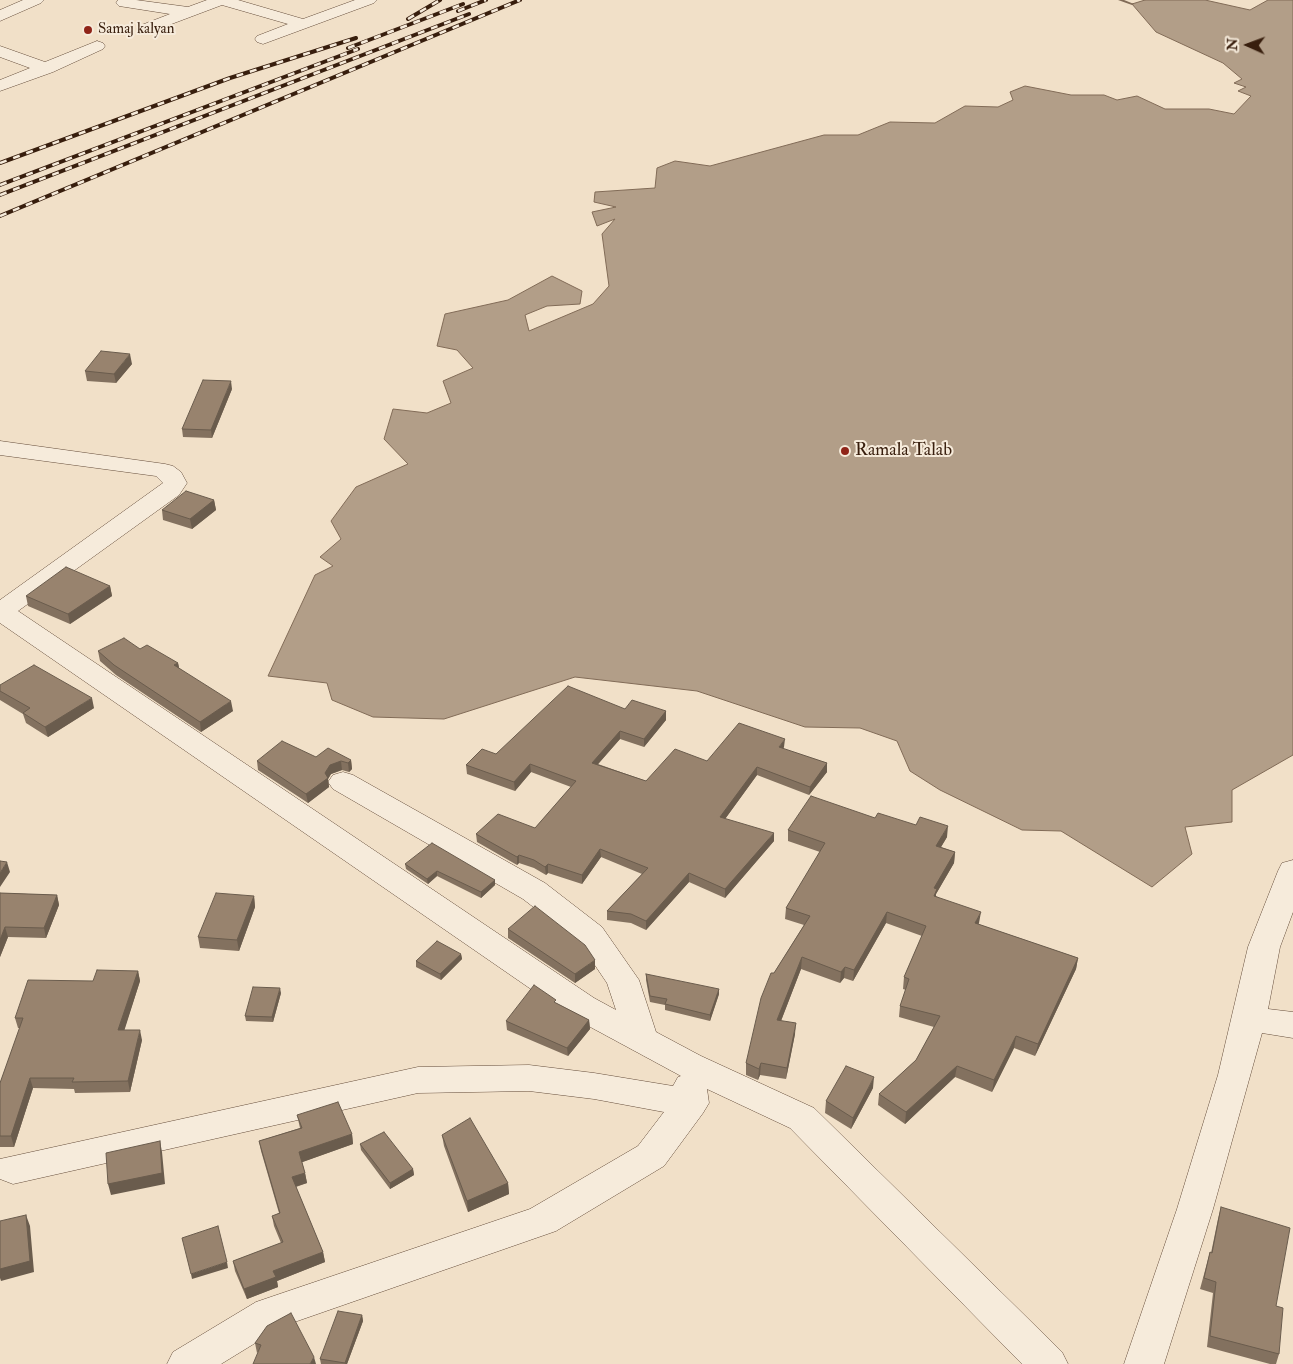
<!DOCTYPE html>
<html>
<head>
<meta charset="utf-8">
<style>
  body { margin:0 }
  #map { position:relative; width:1293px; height:1364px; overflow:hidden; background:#f1e0c8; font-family:"IM FELL Double Pica",serif }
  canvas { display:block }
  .north { position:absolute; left:1223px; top:20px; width:50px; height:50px; -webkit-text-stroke:4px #f6ebdb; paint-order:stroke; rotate:272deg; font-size:14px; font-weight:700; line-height:20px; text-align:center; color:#381e0d }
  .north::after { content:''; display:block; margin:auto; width:18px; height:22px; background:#381e0d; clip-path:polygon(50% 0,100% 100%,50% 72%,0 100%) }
</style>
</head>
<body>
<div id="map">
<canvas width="1293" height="1364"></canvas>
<div class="north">N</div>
</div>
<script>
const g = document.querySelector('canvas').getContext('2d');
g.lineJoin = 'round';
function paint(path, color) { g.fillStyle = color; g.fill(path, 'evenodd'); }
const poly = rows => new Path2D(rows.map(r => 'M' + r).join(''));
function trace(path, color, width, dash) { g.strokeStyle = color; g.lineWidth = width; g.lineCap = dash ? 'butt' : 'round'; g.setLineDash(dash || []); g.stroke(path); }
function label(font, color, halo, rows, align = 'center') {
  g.font = font + ' "IM FELL Double Pica",serif'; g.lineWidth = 4; g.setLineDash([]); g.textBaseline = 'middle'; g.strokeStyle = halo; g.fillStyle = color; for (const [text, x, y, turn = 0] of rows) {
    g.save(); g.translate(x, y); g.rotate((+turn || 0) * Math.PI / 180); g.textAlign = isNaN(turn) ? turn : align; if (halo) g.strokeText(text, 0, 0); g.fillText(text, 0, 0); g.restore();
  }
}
const water = poly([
  [1145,0,1205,0,1250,10,1268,0,1293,0,1293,755,1232,790,1232,822,1185,827,1192,854,1152,887,1061,831,1022,830,940,790,910,771,897,741,860,728,805,727,697,691,575,677,444,719,373,717,332,700,327,683,268,676,315,575,333,566,320,557,341,539,331,521,356,487,408,464,384,439,393,409,427,413,451,403,443,381,473,368,457,350,437,346,445,314,508,300,552,276,582,291,580,304,547,306,525,315,529,331,593,304,609,286,602,234,615,219,597,226,592,212,616,207,594,202,595,192,655,188,657,168,675,161,710,166,824,135,858,135,890,122,935,123,965,106,998,107,1013,100,1010,92,1025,86,1071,95,1104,95,1117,100,1137,96,1165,109,1209,109,1234,114,1251,96,1238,91,1246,87,1234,83,1242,79,1223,63,1156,32,1132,4,1145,0]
]);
paint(water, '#b29e88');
trace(water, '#816b57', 1);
paint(poly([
  [1118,0,1124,0,1134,4,1132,5,1118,0]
]), '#816b57');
const minor = poly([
  [23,0,44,0,41,3,0,21,0,10,23,0],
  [118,0,136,0,188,7,207,0,238,0,303,19,355,0,377,0,374,3,263,44,257,42,255,39,257,36,288,24,222,5,145,34,139,32,137,29,139,26,170,14,119,6,116,3,118,0],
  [97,41,103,43,105,46,103,49,53,72,0,91,0,80,30,68,0,57,0,46,45,62,97,41],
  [0,441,165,464,173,466,181,472,187,483,179,495,18,611,594,998,616,1010,607,983,580,943,523,899,333,789,328,782,333,775,343,772,353,775,545,883,602,927,639,980,656,1032,701,1056,814,1108,1062,1352,1068,1364,1022,1364,790,1128,707,1089,709,1103,703,1113,664,1166,556,1231,283,1326,221,1364,167,1364,173,1352,256,1302,530,1209,638,1146,664,1112,594,1099,529,1091,418,1093,13,1184,0,1179,0,1159,418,1067,529,1065,594,1073,673,1086,678,1077,681,1076,570,1016,0,623,0,600,163,483,156,476,0,455,0,441],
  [1293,860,1293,912,1280,947,1268,1009,1293,1012,1293,1038,1262,1033,1213,1209,1164,1364,1124,1364,1177,1209,1218,1075,1248,947,1278,871,1282,863,1293,860]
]);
trace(minor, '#664e3c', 1);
paint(minor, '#f6ebdb');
const rail = poly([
  [458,11,486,0],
  [408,19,440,0],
  [348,48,463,4],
  [0,163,230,78,356,38],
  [0,185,358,49],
  [0,195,469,14],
  [0,216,520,0]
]);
trace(rail, '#381e0d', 4);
trace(rail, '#f6ebdb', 2.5, [7]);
paint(poly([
  [132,364,116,383,87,381,85,371],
  [232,389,212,438,183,437,182,429],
  [214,500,216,510,192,529,163,520,162,510],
  [110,586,112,596,70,624,28,606,26,596],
  [140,649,178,663,179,668,233,711,201,732,116,675,100,661,98,651],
  [0,685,94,708,48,737,26,723,23,714,0,700],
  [625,709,666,711,666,720,644,747,620,739,598,764,646,781,707,761,784,747,783,749,827,763,827,772,809,795,757,775,725,819,774,841,725,898,689,882,646,930,631,923,607,920,607,911,642,874,601,857,582,884,548,873,546,875,534,868,519,863,517,865,477,842,476,834,535,828,571,787,531,772,515,791,467,774,466,765,496,754],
  [316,757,351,760,352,769,349,772,342,770,331,774,328,779,329,787,308,803,258,770,257,761],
  [875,818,947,837,941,847,955,852,954,863,936,894,936,896,979,923,978,924,1078,958,1076,969,1035,1056,1014,1048,992,1092,955,1077,905,1124,878,1105,879,1094,916,1060,934,1027,899,1017,900,1006,906,990,903,989,904,977,922,936,886,923,853,981,844,978,840,983,801,969,781,1021,795,1034,786,1079,760,1075,758,1080,746,1075,746,1063,774,973,804,925,785,919,786,908,820,852,788,841,788,830],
  [405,864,495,880,495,885,481,898,437,876,428,884,406,869],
  [0,893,57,895,59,905,46,938,8,937,0,957],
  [254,896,255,907,239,951,200,948,198,937],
  [508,929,595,969,575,983,508,938],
  [461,954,462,959,441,980,416,967,416,961],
  [138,971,140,981,124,1030,142,1040,130,1092,75,1093,74,1089,33,1088,14,1147,0,1147,0,1083,20,1028,18,1028,15,1018,93,981],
  [646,974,719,994,710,1021,665,1010,665,1005,650,1002,646,980],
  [281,993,273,1022,246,1021,245,1016],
  [556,1003,589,1020,590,1029,568,1056,507,1030,506,1021],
  [873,1088,851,1129,825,1113,826,1101],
  [297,1115,352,1134,353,1144,302,1162,305,1173,307,1183,296,1187,323,1252,325,1262,277,1281,278,1287,247,1299,235,1271,233,1261,281,1243,274,1226,272,1216,279,1213,261,1151,259,1141,300,1128],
  [442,1135,508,1183,509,1194,468,1212,444,1146],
  [360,1144,413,1169,414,1175,390,1189,361,1150],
  [1221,1207,1276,1306,1279,1354,1276,1364,1270,1364,1207,1347,1213,1293,1200,1289,1210,1252,1211,1253,1218,1219],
  [291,1313,257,1353,255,1343],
  [362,1315,363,1321,347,1364,321,1364,320,1359]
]), '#83715f');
paint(poly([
  [130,354,132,364,116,383,114,374],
  [231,381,232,389,212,438,211,430],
  [214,500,216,510,192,529,190,519],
  [110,586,112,596,70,624,68,614],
  [178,663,180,672,174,665],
  [92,698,94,708,48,737,45,727],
  [231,701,233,711,201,732,200,722],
  [666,711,666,720,644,747,644,739],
  [620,731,620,739,592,771,592,763],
  [785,739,784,747,778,755,779,747],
  [351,760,352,769,349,772,348,763],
  [341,761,342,770,331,774,328,779,329,787,308,803,306,794,325,773,330,765],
  [827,763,827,772,809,795,810,787],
  [530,764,531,772,515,791,514,782],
  [757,767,757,775,720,826,720,817],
  [948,826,947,837,935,857,936,846],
  [774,833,774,841,725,898,725,889],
  [600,849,601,857,582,884,582,875],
  [955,852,954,863,936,894,936,900,932,907,934,888],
  [519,855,519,863,517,865,517,857],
  [7,862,10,872,0,887,0,873],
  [548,864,548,873,546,875,545,867],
  [437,871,437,876,428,884,427,879],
  [689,873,689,882,646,930,646,921],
  [495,880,495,885,481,898,481,892],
  [57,895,59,905,46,938,44,928],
  [254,896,255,907,239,951,237,940],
  [887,912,886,923,853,981,854,970],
  [981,912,979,923,973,934,975,923],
  [5,927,8,937,0,957,0,940],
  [461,954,462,959,441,980,440,974],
  [802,957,801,969,777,1031,777,1020],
  [1078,958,1076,969,1035,1056,1038,1044],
  [595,960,595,969,575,983,575,974],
  [845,967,844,978,840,983,841,972],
  [138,971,140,981,121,1041,118,1030],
  [280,988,281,993,273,1022,272,1017],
  [719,989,719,994,710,1021,710,1015],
  [589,1020,590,1029,568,1056,567,1048],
  [796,1023,795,1034,786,1079,787,1068],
  [140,1030,142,1040,130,1092,128,1081],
  [1016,1036,1014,1048,992,1092,994,1080],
  [761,1063,760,1075,758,1080,759,1069],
  [957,1066,955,1077,905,1124,906,1112],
  [874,1077,873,1088,851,1129,853,1118],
  [30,1078,33,1088,14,1147,11,1136],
  [352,1134,353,1144,300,1163,299,1152],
  [160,1141,162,1152,165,1184,111,1195,108,1184],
  [413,1169,414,1175,390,1189,390,1183],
  [305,1173,307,1183,294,1187,292,1177],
  [508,1183,509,1194,468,1212,467,1201],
  [26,1215,30,1226,34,1272,1,1281,0,1278,0,1269],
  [323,1252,325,1262,277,1281,278,1287,247,1299,244,1289,273,1271],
  [227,1262,228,1268,192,1279,191,1274],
  [362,1315,363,1321,347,1364,345,1364],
  [314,1357,316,1364,310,1364]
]), '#6a5c4d');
const building = poly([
  [101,351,130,354,114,374,85,371,101,351],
  [203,380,231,381,211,430,182,429,203,380],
  [186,491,214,500,190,519,162,510,186,491],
  [66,567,110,586,68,614,26,596,66,567],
  [124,638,140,649,147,645,178,663,174,665,231,701,200,722,114,665,98,651,124,638],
  [34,665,92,698,45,727,23,713,30,708,0,691,0,685,34,665],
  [568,686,625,709,632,700,666,711,644,739,620,731,592,763,646,781,675,749,707,761,739,723,785,739,779,747,827,763,810,787,757,767,720,817,774,833,725,889,689,873,646,921,631,914,607,911,648,868,600,849,582,875,548,864,545,867,534,860,519,855,517,857,476,834,498,814,535,828,576,781,530,764,514,782,466,765,482,749,496,754,568,686],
  [282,741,316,757,328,748,351,760,348,763,341,761,330,765,325,773,328,778,306,794,257,761,282,741],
  [811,796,875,818,878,813,916,825,920,817,948,826,936,846,955,852,934,888,937,889,934,896,981,912,975,923,1078,958,1038,1044,1016,1036,994,1080,957,1066,906,1112,879,1094,916,1060,940,1016,900,1006,909,979,904,977,926,926,887,912,854,970,845,967,841,972,802,957,777,1020,796,1023,787,1068,761,1063,759,1069,746,1063,761,998,771,973,774,973,810,916,786,908,825,843,788,830,811,796],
  [432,843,495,880,481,892,437,871,427,879,405,864,432,843],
  [0,861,7,862,0,873,0,861],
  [0,893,57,895,44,928,5,927,0,940,0,893],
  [216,893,254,896,237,940,198,937,216,893],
  [535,906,585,945,595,960,575,974,508,929,535,906],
  [437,941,461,954,440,974,416,961,437,941],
  [97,970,138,971,118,1030,140,1030,128,1081,72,1082,74,1078,30,1078,11,1136,0,1136,0,1083,23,1018,15,1018,28,980,93,981,97,970],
  [646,974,719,989,710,1015,665,1004,667,999,650,996,646,974],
  [534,985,556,1000,554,1002,589,1020,567,1048,506,1021,534,985],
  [253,987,280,988,272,1017,245,1016,253,987],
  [846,1066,874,1077,853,1118,826,1101,846,1066],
  [338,1102,352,1134,299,1152,305,1173,292,1177,323,1252,273,1271,276,1277,244,1289,233,1261,283,1242,272,1216,280,1213,259,1141,302,1128,297,1115,338,1102],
  [470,1118,508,1183,467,1201,442,1135,470,1118],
  [384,1132,413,1169,390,1183,360,1144,384,1132],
  [160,1141,162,1173,108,1184,106,1153,160,1141],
  [1221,1207,1290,1228,1276,1306,1283,1308,1279,1354,1210,1336,1216,1282,1204,1278,1210,1252,1212,1253,1221,1207],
  [26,1215,30,1261,0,1269,0,1221,26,1215],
  [218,1226,227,1262,191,1274,182,1238,218,1226],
  [338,1311,362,1315,345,1363,320,1359,338,1311],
  [291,1313,314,1357,310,1364,253,1364,261,1345,255,1343,267,1326,291,1313]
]);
paint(building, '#98836e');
trace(building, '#6a5c4d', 1);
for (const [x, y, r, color] of [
  [88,30,5,"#8f2418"],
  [845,451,5,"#8f2418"]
]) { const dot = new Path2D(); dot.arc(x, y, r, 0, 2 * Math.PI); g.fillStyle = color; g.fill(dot); trace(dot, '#f6ebdb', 2); }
label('15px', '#381e0d', '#f6ebdb', [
  ["Samaj kalyan",98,30]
], 'left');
label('18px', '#381e0d', '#f6ebdb', [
  ["Ramala Talab",855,451]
], 'left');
</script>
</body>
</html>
